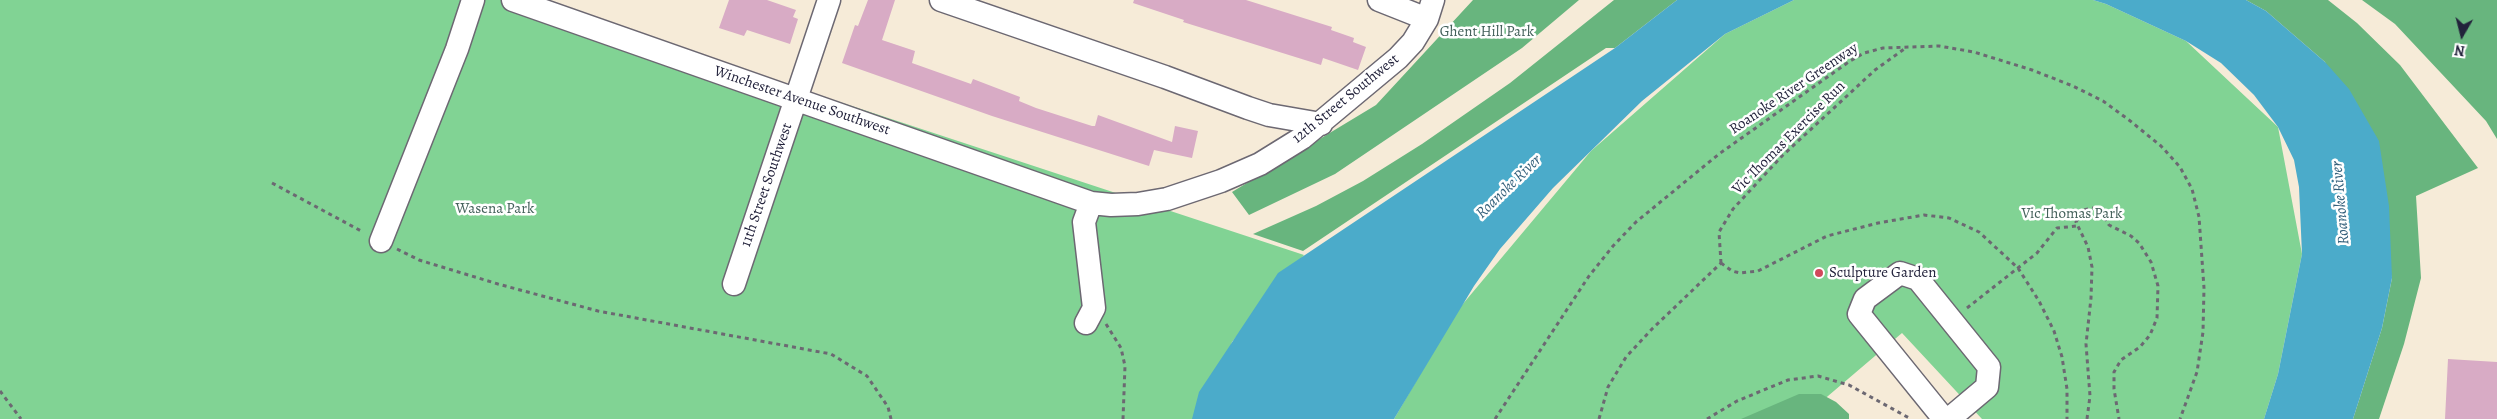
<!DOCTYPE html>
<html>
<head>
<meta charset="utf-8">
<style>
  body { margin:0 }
  #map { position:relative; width:2497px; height:419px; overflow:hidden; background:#f6ebd8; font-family:Alegreya,serif }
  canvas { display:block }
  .north { position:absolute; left:2437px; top:10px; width:50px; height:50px; -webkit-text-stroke:4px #fff; paint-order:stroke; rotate:188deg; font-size:14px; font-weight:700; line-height:20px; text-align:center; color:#22223b }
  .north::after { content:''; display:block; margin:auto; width:18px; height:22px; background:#22223b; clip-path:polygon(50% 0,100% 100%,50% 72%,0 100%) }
</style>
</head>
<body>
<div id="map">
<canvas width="2497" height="419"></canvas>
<div class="north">N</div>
</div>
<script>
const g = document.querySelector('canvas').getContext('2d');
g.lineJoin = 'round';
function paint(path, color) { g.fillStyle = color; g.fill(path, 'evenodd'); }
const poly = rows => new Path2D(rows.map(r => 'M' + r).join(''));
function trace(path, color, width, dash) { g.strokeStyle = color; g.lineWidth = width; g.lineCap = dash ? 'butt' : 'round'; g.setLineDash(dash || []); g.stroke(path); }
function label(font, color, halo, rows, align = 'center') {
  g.font = font + ' Alegreya,serif'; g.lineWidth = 5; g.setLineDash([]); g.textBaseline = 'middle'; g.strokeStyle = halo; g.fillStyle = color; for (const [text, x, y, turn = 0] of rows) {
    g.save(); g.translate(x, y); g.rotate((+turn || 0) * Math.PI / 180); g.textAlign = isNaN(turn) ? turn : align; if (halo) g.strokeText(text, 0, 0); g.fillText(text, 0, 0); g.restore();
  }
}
paint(poly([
  [0,0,530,0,1304,255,1232,342,1205,419,0,419],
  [1794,0,2093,0,2106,4,2186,41,2278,127,2302,254,2278,374,2264,419,1982,419,1902,333,1801,419,1394,419,1457,311,1591,151,1725,34]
]), '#81d394');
paint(poly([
  [1473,0,1579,0,1522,48,1335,174,1249,215,1232,192,1376,105],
  [1614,0,1677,0,1615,48,1606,48,1303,251,1253,234,1316,206,1363,181,1422,144,1510,83],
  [2246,0,2328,0,2357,23,2400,65,2478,168,2416,196,2421,278,2404,344,2379,419,2353,419,2382,328,2392,278,2325,62,2266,11],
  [2362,0,2497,0,2497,139,2486,121,2395,24],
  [1799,394,1821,394,1836,402,1849,414,1849,419,1741,419]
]), '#68b57e');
paint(poly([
  [1677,0,1794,0,1725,34,1642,101,1553,188,1500,249,1474,286,1394,419,1192,419,1199,392,1278,273,1615,48],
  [2093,0,2246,0,2266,11,2325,62,2349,89,2379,141,2389,206,2392,278,2382,328,2353,419,2264,419,2278,374,2302,254,2299,187,2294,160,2278,127,2254,95,2221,63,2186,41,2106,4]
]), '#4babca');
paint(poly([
  [729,0,767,0,796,10,793,17,798,19,790,44,747,30,744,36,719,28],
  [868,0,895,0,882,40,915,51,912,63,971,84,973,79,1020,97,1019,101,1036,108,1092,126,1095,126,1098,115,1172,142,1175,126,1198,131,1192,158,1154,150,1149,166,992,116,842,63,855,25,858,26],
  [1134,0,1246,0,1332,27,1331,30,1354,38,1353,42,1366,47,1358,70,1323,58,1321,65,1183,22,1184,20,1133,3],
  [2448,359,2497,362,2497,419,2445,419]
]), '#d8abc5');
const minor = poly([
  [513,0,1091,203,1111,205,1138,204,1167,199,1221,181,1260,164,1302,138,1398,58,1413,42,1427,19,1433,0],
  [941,0,1165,77,1248,108,1269,115,1321,124],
  [1379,0,1427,19],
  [381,241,457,49,473,0],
  [734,284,829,0],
  [1086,323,1094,308,1084,222,1091,203],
  [1944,419,1859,314,1865,299,1900,273,1918,279,1989,367,1987,387,1949,419]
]);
trace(minor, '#6c6872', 25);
trace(poly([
  [272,183,363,232],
  [397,249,419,260,498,284,598,311,831,354,867,376,888,407,891,419],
  [1721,263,1732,271,1740,273,1758,271,1827,236,1878,223,1924,215,1949,218,1979,232,2018,268,2039,301,2054,331,2062,357,2067,389,2067,419],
  [1721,263,1719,232,1733,209,1782,156,1875,70,1907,47],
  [1967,308,2037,253,2057,228,2077,226],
  [1106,324,1121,348,1125,366,1123,419],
  [0,391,21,419],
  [1495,419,1589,276,1613,246,1636,222,1719,154,1850,61,1864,53,1883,48,1939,46,1974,52,2032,70,2073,86,2103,101,2129,120,2161,146,2180,167,2192,189,2199,217,2204,288,2203,332,2197,372,2180,419],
  [1599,419,1608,387,1626,357,1652,329,1721,263],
  [1707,419,1737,401,1788,380,1818,376,1849,385,1911,419],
  [2087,419,2090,396,2086,344,2091,298,2092,267,2088,247,2076,222,2083,210,2093,208,2102,213,2109,225,2131,236,2139,243,2151,262,2158,286,2157,318,2150,335,2140,347,2121,360,2114,372,2114,389,2119,419]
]), '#6c6872', 3, [4, 4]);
trace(minor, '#fff', 22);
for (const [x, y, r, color] of [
  [1819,273,5,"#d1495b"]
]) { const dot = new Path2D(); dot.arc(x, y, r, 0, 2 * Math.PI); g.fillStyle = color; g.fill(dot); trace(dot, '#fff', 2); }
label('15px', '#43605a', '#fff', [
  ["Ghent Hill Park",1487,32],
  ["Wasena Park",495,209],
  ["Vic Thomas Park",2072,214]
]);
label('15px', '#22223b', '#fff', [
  ["Roanoke River Greenway",1794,89,-34],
  ["12th Street Southwest",1346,99,-39],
  ["Winchester Avenue Southwest",802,101,19],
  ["Vic Thomas Exercise Run",1789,138,-45],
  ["11th Street Southwest",767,185,-71]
]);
label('15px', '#22223b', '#fff', [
  ["Sculpture Garden",1829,273]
], 'left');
label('italic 16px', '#34607b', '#fff', [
  ["Roanoke River",1509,187,-44],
  ["Roanoke River",2341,203,-95]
]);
</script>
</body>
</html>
